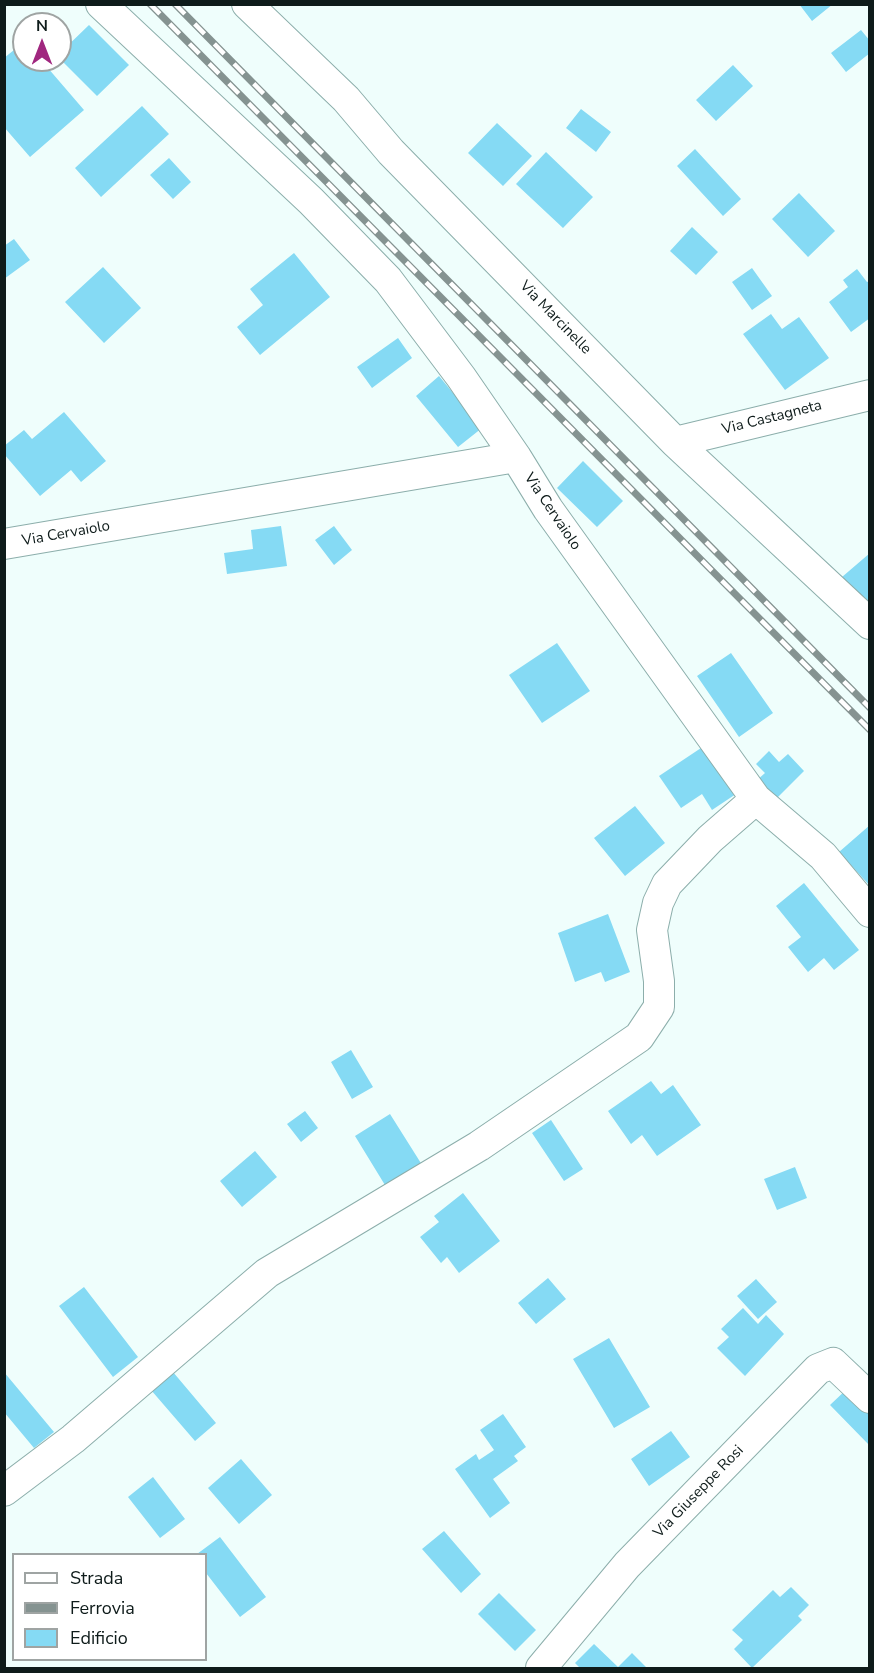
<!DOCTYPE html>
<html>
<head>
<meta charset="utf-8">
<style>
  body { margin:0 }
  #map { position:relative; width:874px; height:1673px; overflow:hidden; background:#effefc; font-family:"Nunito Sans",sans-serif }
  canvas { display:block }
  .frame { position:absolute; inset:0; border:6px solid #0e1b1a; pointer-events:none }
  .legend { position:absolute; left:12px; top:1553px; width:195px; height:108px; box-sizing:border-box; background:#fff; border:2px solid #9fa4a3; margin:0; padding:8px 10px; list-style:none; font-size:18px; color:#0e1b1a }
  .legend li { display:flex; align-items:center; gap:12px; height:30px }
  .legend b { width:30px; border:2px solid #9fa4a3 }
  .north { position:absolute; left:12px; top:12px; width:60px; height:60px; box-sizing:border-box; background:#fff; border:2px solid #9fa4a3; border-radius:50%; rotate:0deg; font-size:16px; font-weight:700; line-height:24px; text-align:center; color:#0e1b1a }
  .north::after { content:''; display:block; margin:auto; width:21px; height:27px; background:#a0277f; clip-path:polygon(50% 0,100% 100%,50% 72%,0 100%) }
</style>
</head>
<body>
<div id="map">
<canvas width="874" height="1673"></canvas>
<div class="frame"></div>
<ul class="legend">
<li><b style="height:8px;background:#fff"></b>Strada</li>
<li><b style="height:8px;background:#859391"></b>Ferrovia</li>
<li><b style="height:16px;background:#85daf4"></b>Edificio</li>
</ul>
<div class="north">N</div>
</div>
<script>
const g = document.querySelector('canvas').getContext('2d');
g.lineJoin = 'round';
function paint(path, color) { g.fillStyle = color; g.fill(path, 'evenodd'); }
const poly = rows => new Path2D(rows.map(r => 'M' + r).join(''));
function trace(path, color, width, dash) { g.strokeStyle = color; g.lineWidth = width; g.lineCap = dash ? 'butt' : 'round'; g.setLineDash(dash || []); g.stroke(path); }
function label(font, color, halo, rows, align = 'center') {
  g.font = font + ' "Nunito Sans",sans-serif'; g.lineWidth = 4.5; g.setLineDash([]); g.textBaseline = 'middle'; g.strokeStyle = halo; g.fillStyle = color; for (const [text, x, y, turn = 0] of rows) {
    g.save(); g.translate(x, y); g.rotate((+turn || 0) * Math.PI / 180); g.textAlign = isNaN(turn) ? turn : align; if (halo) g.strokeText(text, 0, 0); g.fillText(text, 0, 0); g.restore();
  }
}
paint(poly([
  [799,4,833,4,812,21],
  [89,25,129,65,97,96,60,59,60,53],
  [861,30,870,41,870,53,846,72,831,53],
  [24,42,24,60,41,60,84,110,30,157,4,127,4,58],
  [733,65,753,86,716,121,696,100],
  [142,106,169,134,101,197,75,168],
  [581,109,611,132,596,152,566,128],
  [497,123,532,156,503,186,468,153],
  [695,149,741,199,723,216,677,166],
  [546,152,593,197,563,228,516,184],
  [169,158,191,182,173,199,150,175],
  [799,193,835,231,808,257,772,219],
  [692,227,718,252,696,275,670,251],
  [14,239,30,260,4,279,4,246],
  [294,253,330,297,260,355,237,327,263,305,250,289],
  [103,267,141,308,104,343,65,302],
  [752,268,772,296,752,310,732,282],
  [857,269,867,282,870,281,870,318,851,332,829,302,848,287,843,280],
  [771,314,782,329,799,317,829,358,785,390,743,334],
  [398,338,412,358,372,388,357,367],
  [439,376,482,428,458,447,416,396],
  [64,412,106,461,81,482,71,470,40,496,4,454,4,446,24,430,32,439],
  [583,461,623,501,597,527,557,488],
  [281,526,287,566,227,574,224,553,253,549,251,530],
  [334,526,352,550,334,565,315,540],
  [870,553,870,603,842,577],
  [557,643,590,691,542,723,509,675],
  [731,653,773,713,739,737,697,676],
  [704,746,736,794,712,810,702,794,681,808,659,776],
  [769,751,779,762,788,754,804,771,775,800,756,781,765,773,756,764],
  [635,806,665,843,625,876,594,838],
  [870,825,870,886,839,852],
  [804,883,859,950,834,970,824,958,808,972,788,947,801,937,776,906],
  [608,914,630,972,605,982,601,972,575,982,558,933],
  [351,1050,373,1087,352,1099,331,1062],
  [651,1081,661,1094,673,1085,701,1125,657,1156,642,1135,631,1144,608,1111],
  [305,1111,318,1128,301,1142,287,1124],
  [390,1114,424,1168,388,1190,355,1136],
  [551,1120,583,1169,564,1181,532,1133],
  [255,1151,277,1177,242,1207,220,1181],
  [795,1167,807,1198,777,1210,764,1179],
  [463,1193,500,1241,459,1273,447,1257,441,1263,420,1237,439,1222,434,1216],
  [548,1278,566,1299,536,1324,518,1303],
  [756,1279,777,1302,758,1319,737,1296],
  [84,1287,138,1357,113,1377,59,1306],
  [743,1308,758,1324,766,1315,784,1334,745,1376,717,1348,729,1337,721,1329],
  [609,1338,650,1407,614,1428,573,1359],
  [4,1372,54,1432,34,1448,4,1412],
  [173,1372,216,1423,195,1441,151,1390],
  [848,1388,870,1409,870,1446,830,1405],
  [503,1414,526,1447,514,1456,518,1461,493,1479,510,1503,490,1518,455,1469,476,1454,479,1460,494,1450,480,1430],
  [671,1431,690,1457,649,1486,631,1459],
  [241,1459,272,1495,239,1524,208,1488],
  [153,1477,185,1519,160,1538,128,1497],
  [444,1531,481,1574,461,1593,422,1549],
  [220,1537,266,1597,240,1617,206,1573,206,1554,197,1554],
  [791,1587,809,1605,798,1616,802,1620,752,1668,734,1649,743,1640,732,1630,773,1590,780,1597],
  [499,1593,536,1630,515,1651,478,1614],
  [594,1644,618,1667,632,1653,647,1668,580,1668,575,1663]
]), '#85daf4');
const minor = poly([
  [101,4,311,201,388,280,461,377,516,457,548,509,756,799,823,856,870,912],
  [247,4,346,99,391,152,675,442,870,624],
  [675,442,870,395],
  [4,544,516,457],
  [4,1491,73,1439,267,1273,479,1146,639,1037,659,1007,659,981,652,930,658,903,667,884,710,839,756,799],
  [541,1668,627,1565,818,1369,833,1363,870,1398]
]);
trace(minor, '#8caeab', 32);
trace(minor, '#fff', 30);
const rail = poly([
  [150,4,870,730],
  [175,4,870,708]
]);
trace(rail, '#859391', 7);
trace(rail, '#fff', 4.5, [14]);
label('15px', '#0e1b1a', '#fff', [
  ["Via Marcinelle",555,318,46],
  ["Via Castagneta",772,418,-14],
  ["Via Cervaiolo",552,512,56],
  ["Via Cervaiolo",66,534,-10],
  ["Via Giuseppe Rosi",699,1492,-46]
]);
</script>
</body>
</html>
